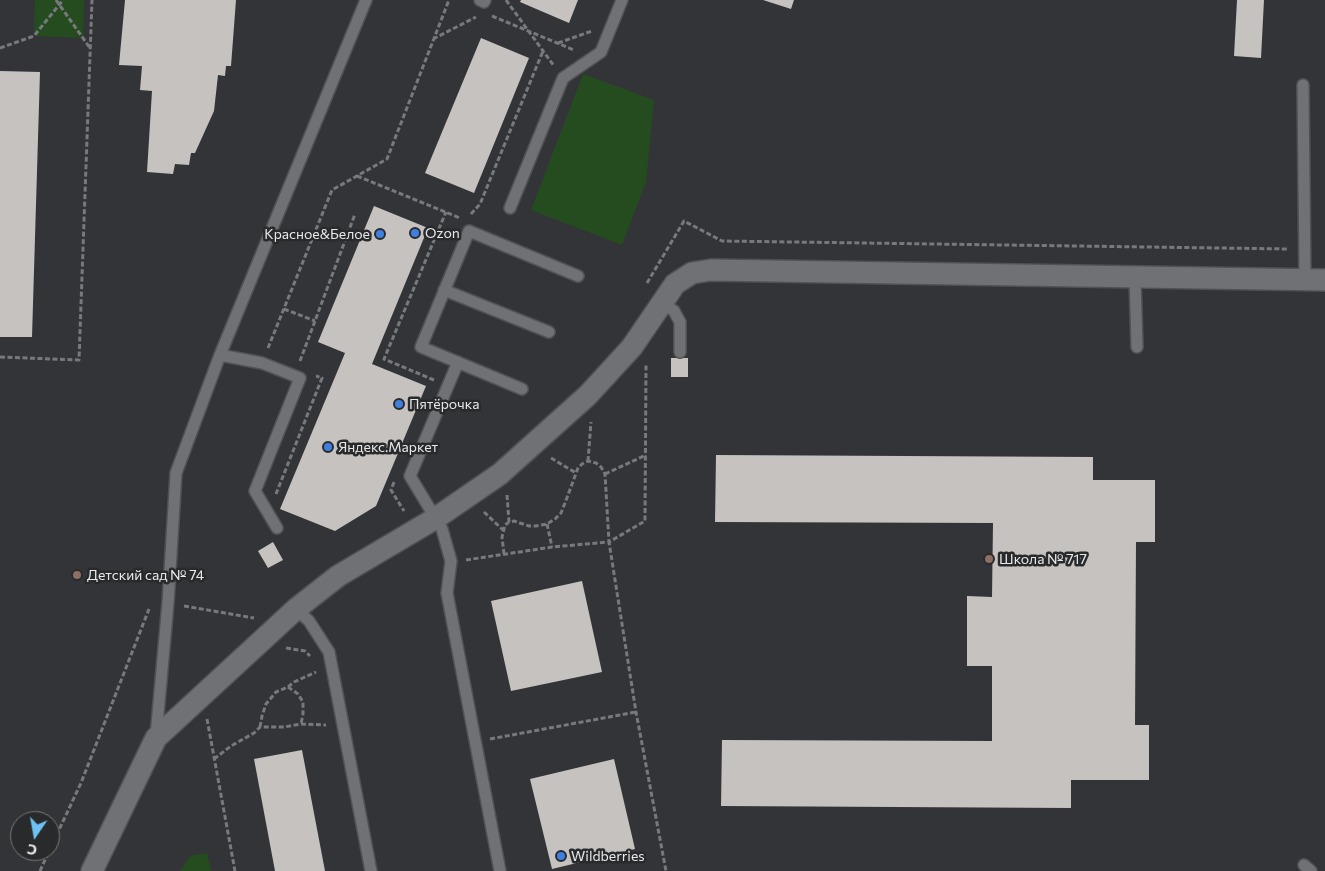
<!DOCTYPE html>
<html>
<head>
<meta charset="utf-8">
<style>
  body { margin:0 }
  #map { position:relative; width:1325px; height:871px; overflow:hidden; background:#333437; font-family:Commissioner,sans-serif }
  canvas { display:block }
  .north { position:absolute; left:10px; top:811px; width:50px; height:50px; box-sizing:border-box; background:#292a2c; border:1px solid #757678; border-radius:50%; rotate:192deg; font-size:14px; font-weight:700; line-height:20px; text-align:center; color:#e7e8e9 }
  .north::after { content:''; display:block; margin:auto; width:18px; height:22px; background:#6dc2f3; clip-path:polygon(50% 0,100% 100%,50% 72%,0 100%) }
</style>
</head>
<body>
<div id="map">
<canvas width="1325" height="871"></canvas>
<div class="north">С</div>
</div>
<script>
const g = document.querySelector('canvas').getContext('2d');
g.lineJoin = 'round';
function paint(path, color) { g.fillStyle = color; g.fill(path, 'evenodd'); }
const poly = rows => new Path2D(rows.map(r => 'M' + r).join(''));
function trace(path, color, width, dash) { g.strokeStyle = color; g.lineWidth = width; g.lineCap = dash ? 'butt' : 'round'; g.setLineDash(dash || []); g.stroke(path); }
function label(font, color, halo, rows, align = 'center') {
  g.font = font + ' Commissioner,sans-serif'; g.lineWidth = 5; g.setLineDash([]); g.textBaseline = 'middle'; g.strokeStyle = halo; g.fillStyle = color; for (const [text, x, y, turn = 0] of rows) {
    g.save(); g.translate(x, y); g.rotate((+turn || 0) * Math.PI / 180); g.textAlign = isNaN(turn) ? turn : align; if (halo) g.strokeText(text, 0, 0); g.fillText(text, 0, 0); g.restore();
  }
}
paint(poly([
  [35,0,84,0,83,38,34,36],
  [583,74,654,100,646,182,622,245,531,210],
  [207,853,211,871,180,871,190,856]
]), '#254c1f');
paint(poly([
  [125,0,236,0,231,66,226,66,225,76,218,75,214,111,195,153,191,153,189,165,175,164,173,174,147,172,152,91,140,90,142,66,119,65],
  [521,0,578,0,569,23,520,2],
  [763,0,794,0,791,9],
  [1237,0,1264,0,1261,58,1234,56],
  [481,38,529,58,474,193,425,173],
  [0,71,40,72,32,337,0,337],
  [374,206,428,228,372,364,426,386,376,506,335,531,280,509,345,353,318,342],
  [671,358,688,358,688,377,671,377],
  [716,455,1093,457,1093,480,1155,480,1155,542,1136,542,1135,725,1149,725,1149,780,1071,780,1071,808,721,806,722,740,992,741,992,666,967,666,967,596,992,597,993,523,715,522],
  [273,542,283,560,268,568,258,551],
  [582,581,602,672,511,691,491,601],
  [302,750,325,871,275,871,254,759],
  [614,759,635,849,552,869,530,779]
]), '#c5c2c0');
const lane = poly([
  [480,0,484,2,485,0],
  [1303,85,1305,280],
  [510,208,563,78,601,52,622,0],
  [1135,278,1137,347],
  [444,290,549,332],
  [663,303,674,311,680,322,680,352],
  [220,355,262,363,300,378,255,491,277,528],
  [458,362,410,476,442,529,451,561,447,593,500,871],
  [522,389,421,347,469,231,578,276],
  [296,609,309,621,329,652,371,871],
  [156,736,168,603,176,473,220,355,366,0],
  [1304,865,1311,871]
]);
const street = poly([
  [92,871,156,738,296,609,338,576,436,518,500,474,588,395,632,347,675,284,692,273,711,270,1325,280]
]);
trace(lane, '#505153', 14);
trace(street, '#505153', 24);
trace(poly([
  [56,0,90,48],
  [506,0,554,66],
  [492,16,574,50],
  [433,39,476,17],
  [558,43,592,31],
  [0,48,34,36,63,0],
  [357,176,460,218],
  [471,214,480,204,543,51],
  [647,283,684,221,722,241,1289,249],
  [284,309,315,321],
  [268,348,332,190,387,159,449,0],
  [0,357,79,360,92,0],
  [300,361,355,214],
  [434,380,384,359,446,212],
  [551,458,576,473],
  [588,461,591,422],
  [605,474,646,455],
  [394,482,391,490,404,511],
  [276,494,322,378,316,376],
  [507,495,509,522],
  [484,512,503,530],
  [547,524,552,547],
  [504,554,502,537,505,525,509,522,514,521,529,526,536,526,547,524,555,519,561,513,565,503,578,468,582,464,588,461,596,463,601,467,605,474,609,542,645,521,646,364],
  [466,560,552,547,609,542,636,712,666,871],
  [184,606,254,618],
  [286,648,305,651,310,656],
  [288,687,298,694,303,702,303,714,301,724],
  [207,719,235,871],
  [260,727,262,716,266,704,276,692,288,687,294,682,316,672],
  [490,739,636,712],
  [214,759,231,746,254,733,260,727,284,727,301,724,326,725],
  [50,849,81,783,149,609],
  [40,871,49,851]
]), '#78797c', 3, [5, 2.5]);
trace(lane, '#707174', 11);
trace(street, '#707174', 21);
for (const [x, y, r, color] of [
  [415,233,5,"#3f7fe0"],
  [380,234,5,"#3f7fe0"],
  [399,404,5,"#3f7fe0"],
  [328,447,5,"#3f7fe0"],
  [989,559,5,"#8d6e63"],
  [77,575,5,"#8d6e63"],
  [561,856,5,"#3f7fe0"]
]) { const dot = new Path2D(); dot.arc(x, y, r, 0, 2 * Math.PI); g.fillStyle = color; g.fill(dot); trace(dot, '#292a2c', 2); }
label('14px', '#e7e8e9', '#292a2c', [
  ["Ozon",425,233],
  ["Красное&Белое",370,234,"right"],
  ["Пятёрочка",409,404],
  ["Яндекс.Маркет",338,447],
  ["Школа № 717",999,559],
  ["Детский сад № 74",87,575],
  ["Wildberries",571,856]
], 'left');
</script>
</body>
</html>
